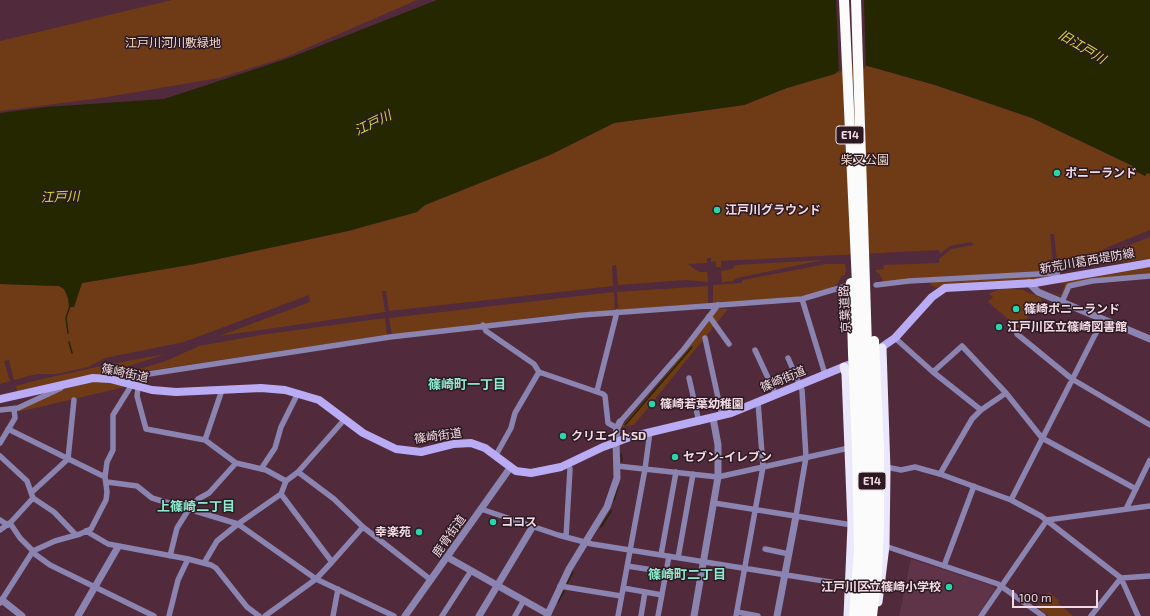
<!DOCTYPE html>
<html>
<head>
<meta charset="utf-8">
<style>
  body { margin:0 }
  #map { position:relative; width:1150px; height:616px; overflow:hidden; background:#512a3c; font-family:"Exo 2",sans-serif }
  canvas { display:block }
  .scale { position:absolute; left:1012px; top:590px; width:86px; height:18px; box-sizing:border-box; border:2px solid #f4dae4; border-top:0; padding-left:5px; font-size:12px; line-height:14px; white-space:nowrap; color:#f4dae4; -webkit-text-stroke:3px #2b1a21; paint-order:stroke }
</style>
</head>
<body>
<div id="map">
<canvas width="1150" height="616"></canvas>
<div class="scale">100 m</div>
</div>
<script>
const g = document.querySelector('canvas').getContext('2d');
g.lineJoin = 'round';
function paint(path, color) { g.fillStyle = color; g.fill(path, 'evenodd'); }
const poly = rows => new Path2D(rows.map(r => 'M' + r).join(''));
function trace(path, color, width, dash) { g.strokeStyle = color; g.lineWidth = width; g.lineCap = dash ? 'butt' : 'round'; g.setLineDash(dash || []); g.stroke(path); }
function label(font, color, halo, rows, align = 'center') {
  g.font = font + ' "Exo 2","Noto Sans JP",sans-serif'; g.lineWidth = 3; g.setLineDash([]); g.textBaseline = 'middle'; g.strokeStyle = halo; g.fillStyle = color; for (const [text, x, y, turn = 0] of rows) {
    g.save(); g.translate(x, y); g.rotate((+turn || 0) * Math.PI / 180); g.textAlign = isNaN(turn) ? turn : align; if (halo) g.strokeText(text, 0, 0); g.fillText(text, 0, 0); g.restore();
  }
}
paint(poly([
  [911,559,993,586,995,589,977,616,899,616]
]), '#603448');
paint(poly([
  [172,0,417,0,286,57,219,78,101,98,0,111,0,41],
  [850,61,935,85,1032,118,1133,166,1131,169,1145,176,1147,173,1150,174,1150,230,1108,247,1083,263,1058,269,1054,234,1050,234,1053,266,1052,269,1045,269,1045,272,883,281,879,273,876,272,875,270,884,269,883,265,939,263,939,259,951,249,974,245,971,242,950,246,940,254,939,250,721,261,721,267,716,267,716,261,711,262,711,258,707,258,707,263,688,264,699,272,707,272,708,282,685,280,618,285,616,265,612,266,613,286,389,311,386,291,382,291,385,312,219,336,310,302,309,295,184,342,105,358,88,367,56,374,37,374,14,380,9,360,4,361,10,381,0,384,0,284,59,286,64,289,74,307,82,283,195,264,348,231,417,212,425,205,550,155,614,123,744,105],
  [1150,237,1150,259,1092,265,1109,253],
  [823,260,737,278,733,281,722,282,721,271,732,269,736,265],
  [826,264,845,264,846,270,845,275,842,275,838,283,828,290,799,297,713,303,713,285,741,283,743,280],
  [1150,266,1150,273,1068,284,1063,297,1050,292,1061,295,1065,284,1051,283],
  [1048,276,1037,280,944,285,936,288,930,284,930,282],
  [708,286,708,303,618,310,617,292],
  [1006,288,1023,290,1041,298,1041,301,1019,328,988,302,993,297,989,294,999,289],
  [614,292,615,310,547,316,392,335,389,318],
  [718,309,728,309,634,425,621,427,657,387],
  [385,318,387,335,386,335,133,373,136,370,166,361,199,346,260,335],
  [165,354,126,367,125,377,123,378,105,375,80,377,17,391,16,386,38,380,106,365],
  [94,382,108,382,125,387,18,412,20,408,55,393,77,385],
  [1049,592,1059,601,1058,603,1073,616,1049,616,1037,607]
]), '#6f3b16');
paint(poly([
  [437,0,1150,0,1150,174,1147,173,1145,176,1131,169,1133,166,1032,118,935,85,850,61,835,74,787,88,744,105,614,123,550,155,425,205,417,212,348,231,195,264,82,283,74,307,69,307,68,298,64,289,59,286,0,284,0,113,46,107,164,99,289,58]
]), '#252700');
paint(poly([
  [836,0,864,0,866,68,850,64,839,73]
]), '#512a3c');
trace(poly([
  [68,333,66,318,70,306],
  [69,342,72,353],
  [625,425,692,347],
  [621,454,622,461],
  [614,500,618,486],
  [601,527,611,511],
  [567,584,573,572],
  [558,602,564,591]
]), '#252700', 1.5);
trace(poly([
  [876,285,909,281,1057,273,1058,279],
  [802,299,825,374],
  [1062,302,1069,286,1092,281,1150,276],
  [709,316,729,344],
  [483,325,486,331,534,364,539,372,603,394,605,396,608,423,617,428],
  [1017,334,1072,379,1150,425],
  [705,338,722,416],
  [895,338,933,372,981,410],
  [755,350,776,395],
  [788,358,802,390,806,457,796,516],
  [933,372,962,346,1006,393,1042,438,1136,489],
  [689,378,699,422],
  [124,383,129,377,390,337,583,315,802,299,846,286],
  [138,388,137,396,146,429,205,440,236,463,266,470,286,481],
  [597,391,617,312],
  [0,410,18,408,61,388],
  [620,422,684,349,718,305],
  [8,429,105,477],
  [205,440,222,390],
  [0,443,15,418,14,409],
  [496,455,511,428,515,413,539,372],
  [0,456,27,481,33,498,11,522,0,530],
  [617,466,718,477,849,448],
  [886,467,901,470,915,467,940,474,1011,500,1041,516,1121,578,1138,616],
  [261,469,275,448,281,427,298,393],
  [298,472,334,499,363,527,431,580],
  [940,474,972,419,981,410,1006,393],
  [107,482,137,486,152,498,238,524,316,579,394,616],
  [32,492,68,459,74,400],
  [33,498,54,512,76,535],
  [1011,500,1103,319],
  [714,503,852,525],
  [481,509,558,535,592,544,849,585],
  [1126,509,1150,460],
  [0,520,8,525],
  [10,523,20,538,33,551],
  [86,531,108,544,188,559,211,565,216,568,247,607,259,616],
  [566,537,570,469,568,464],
  [885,546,998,584,1043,616],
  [765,549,789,554],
  [32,552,50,565,154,616],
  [661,555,676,472],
  [170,556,177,528,189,509,198,499,209,493,236,463],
  [678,558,693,474],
  [332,562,363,527],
  [204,563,217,541,238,524,281,494],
  [627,566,666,572],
  [944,566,974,486],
  [560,586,621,596],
  [623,588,662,595],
  [0,603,33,551,55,541,80,534,91,529,106,500,107,492,105,477,107,462,113,450,113,415,131,386],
  [737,612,758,616],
  [169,616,178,580,188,559],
  [265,616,316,579,332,562,281,494,286,481,298,472,344,420],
  [333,616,338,589],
  [442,616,471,571],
  [515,616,524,600],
  [618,616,645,469,650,432],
  [641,616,645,592],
  [658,616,669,556],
  [736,616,763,467,758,402],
  [981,616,1047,520,1150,506],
  [1091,616,1121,578,1150,576]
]), '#8b83b0', 5.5);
trace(poly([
  [1029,283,1038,292,1150,339],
  [447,557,548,614],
  [2,600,22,616],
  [78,616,118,547],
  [405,616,510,468],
  [479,616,533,526],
  [547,616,569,569,607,507,617,478,616,441,617,428,620,422],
  [694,616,718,477,718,445,713,418],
  [777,616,796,516]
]), '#8b83b0', 7);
trace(poly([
  [879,349,895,338,932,297,945,288,1035,283,1150,263],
  [0,399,93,378,110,379,152,390,176,392,261,388,285,390,319,400,363,433,396,449,421,452,453,444,471,443,485,448,516,471,531,473,561,467,603,447,630,437,731,413,848,365]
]), '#b9acf5', 8);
trace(poly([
  [844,367,846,374,852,525,848,616],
  [878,602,885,546,886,471,882,348]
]), '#ebe8fb', 9);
trace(poly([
  [844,0,860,350],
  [856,0,867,346],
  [851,283,853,353],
  [854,616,859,550,857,449],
  [872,616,877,573,879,524,879,448]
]), '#fbfbfb', 10);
trace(poly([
  [874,341,879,448],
  [853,353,857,449],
  [860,616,866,523,860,350],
  [867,616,873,524,867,346]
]), '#fbfbfb', 10);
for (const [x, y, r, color] of [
  [1057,173,4,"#28d5ad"],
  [717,210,4,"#28d5ad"],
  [1016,309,4,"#28d5ad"],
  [999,327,4,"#28d5ad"],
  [652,404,4,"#28d5ad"],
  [563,436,4,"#28d5ad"],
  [675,457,4,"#28d5ad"],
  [493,522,4,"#28d5ad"],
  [419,532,4,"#28d5ad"],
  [949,587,4,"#28d5ad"]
]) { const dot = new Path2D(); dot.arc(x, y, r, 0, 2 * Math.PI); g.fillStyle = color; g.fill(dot); trace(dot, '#2b1a21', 1.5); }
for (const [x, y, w] of [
  [850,135,28],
  [872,481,28]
]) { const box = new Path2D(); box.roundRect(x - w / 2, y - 9, w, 18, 3); g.fillStyle = '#2b1a21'; g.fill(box); trace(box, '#f4dae4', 1); }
label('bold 11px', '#f4dae4', null, [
  ["E14",850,135],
  ["E14",872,481]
]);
label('12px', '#f4d9ca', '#2b1a21', [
  ["江戸川河川敷緑地",173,43],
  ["柴又公園",865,160]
]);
label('bold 12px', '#f4dae4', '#2b1a21', [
  ["ポニーランド",1065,173],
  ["江戸川グラウンド",725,210],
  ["篠崎ポニーランド",1024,309],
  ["江戸川区立篠崎図書館",1007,327],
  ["篠崎若葉幼稚園",660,404],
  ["クリエイトSD",571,436],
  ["セブン-イレブン",683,457],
  ["ココス",501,522],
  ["幸楽苑",411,532,"right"],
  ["江戸川区立篠崎小学校",941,587,"right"]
], 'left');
label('12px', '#f4dae4', '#2b1a21', [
  ["新荒川葛西堤防線",1087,261,-10],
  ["京葉道路",845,309,-93],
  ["篠崎街道",125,373,12],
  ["篠崎街道",783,379,-23],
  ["篠崎街道",438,436,-8],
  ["鹿骨街道",449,536,-55]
]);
label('italic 13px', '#d5dc2a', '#2b1a21', [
  ["旧江戸川",1082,47,31],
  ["江戸川",373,123,-26],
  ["江戸川",60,197,-2]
]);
label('bold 13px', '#8deccf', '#2b1a21', [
  ["篠崎町一丁目",467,385],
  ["上篠崎二丁目",196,507],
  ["篠崎町二丁目",687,575]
]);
</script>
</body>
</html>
